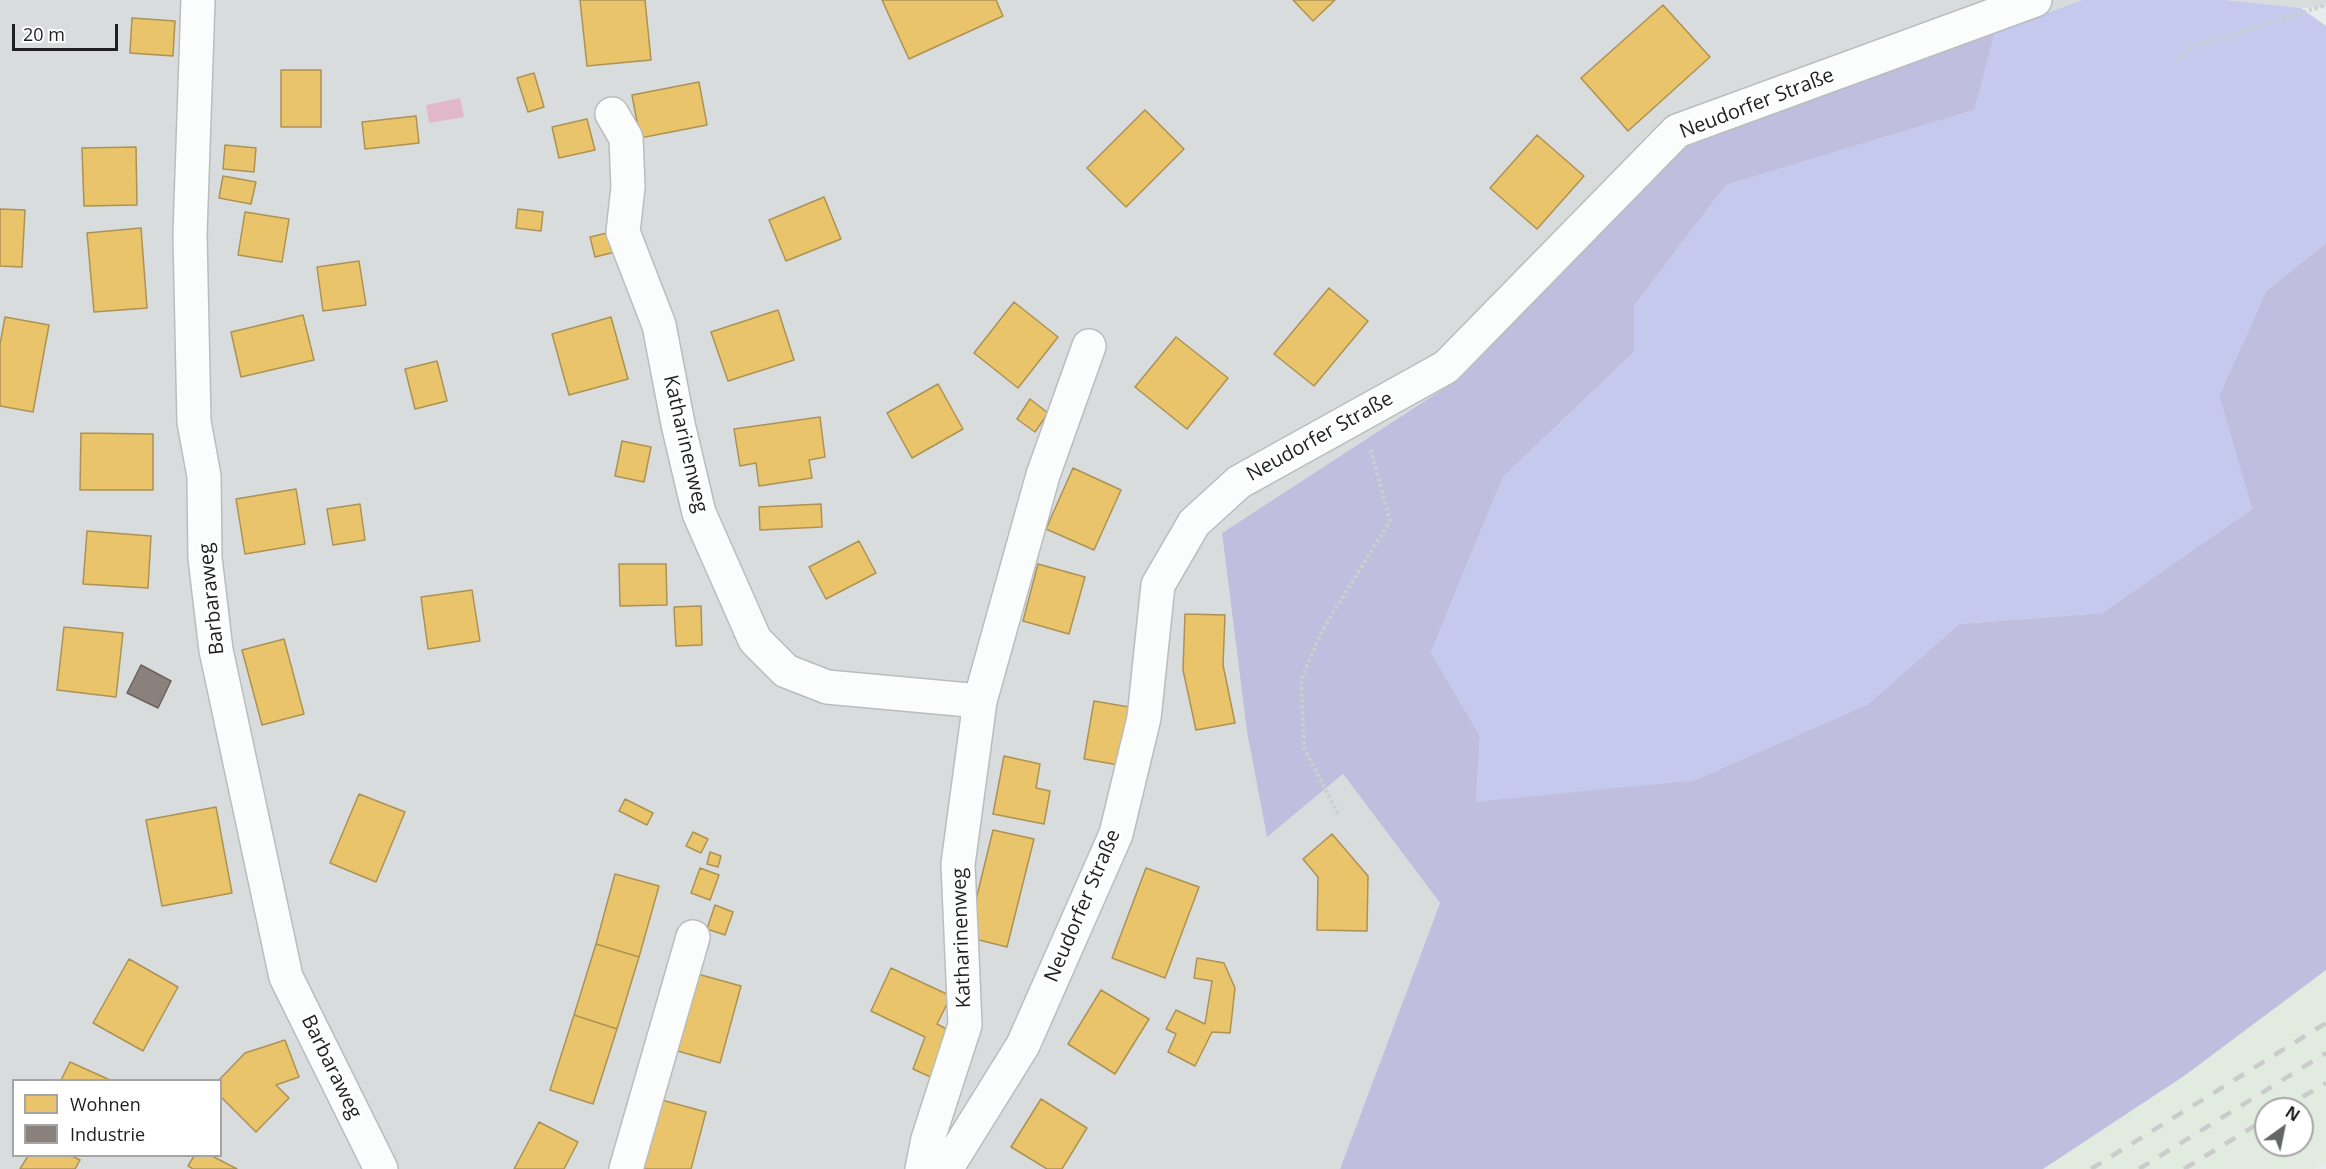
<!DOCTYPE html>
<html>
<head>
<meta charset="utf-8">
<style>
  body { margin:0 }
  #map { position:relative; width:2326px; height:1169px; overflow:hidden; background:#e7eded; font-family:"Open Sans",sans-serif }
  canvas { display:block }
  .legend { position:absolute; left:12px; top:1079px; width:210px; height:78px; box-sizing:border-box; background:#fff; border:2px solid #a5a5a5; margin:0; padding:8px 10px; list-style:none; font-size:18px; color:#1f1f1f }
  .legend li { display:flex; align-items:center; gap:12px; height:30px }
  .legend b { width:30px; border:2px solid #a5a5a5 }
  .north { position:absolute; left:2254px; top:1097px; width:60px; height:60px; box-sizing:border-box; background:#fff; border:2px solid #a5a5a5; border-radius:50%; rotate:33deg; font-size:16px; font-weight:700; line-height:24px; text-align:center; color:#1f1f1f }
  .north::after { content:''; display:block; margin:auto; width:21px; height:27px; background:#656767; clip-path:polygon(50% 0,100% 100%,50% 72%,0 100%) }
  .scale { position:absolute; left:12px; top:24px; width:106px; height:27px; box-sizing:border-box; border:3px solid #1f1f1f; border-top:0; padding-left:8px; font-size:18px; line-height:21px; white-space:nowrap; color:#1f1f1f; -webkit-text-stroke:4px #fff; paint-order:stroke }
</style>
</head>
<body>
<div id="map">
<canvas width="2326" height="1169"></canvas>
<ul class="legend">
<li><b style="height:16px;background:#e9c46a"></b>Wohnen</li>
<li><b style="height:16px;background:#8a817c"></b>Industrie</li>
</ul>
<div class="north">N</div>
<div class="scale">20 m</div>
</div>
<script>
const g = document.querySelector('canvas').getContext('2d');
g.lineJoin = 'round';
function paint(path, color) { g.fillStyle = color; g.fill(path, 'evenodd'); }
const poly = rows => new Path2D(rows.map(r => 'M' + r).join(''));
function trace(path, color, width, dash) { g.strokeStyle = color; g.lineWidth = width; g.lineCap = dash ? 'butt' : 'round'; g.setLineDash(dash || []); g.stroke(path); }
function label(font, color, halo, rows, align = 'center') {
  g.font = font + ' "Open Sans",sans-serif'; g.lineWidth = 6; g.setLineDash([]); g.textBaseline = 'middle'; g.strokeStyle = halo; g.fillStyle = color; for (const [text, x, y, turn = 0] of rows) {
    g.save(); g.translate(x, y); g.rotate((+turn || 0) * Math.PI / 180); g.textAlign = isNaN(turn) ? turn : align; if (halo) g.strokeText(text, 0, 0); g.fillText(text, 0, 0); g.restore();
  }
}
paint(poly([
  [0,0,2082,0,1687,144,1460,378,1222,533,1247,732,1267,836,1343,774,1440,903,1340,1169,0,1169],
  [14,1080,220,1080,220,1156,14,1156],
  [2225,0,2326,0,2326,7,2301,8]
]), '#d9dcdc');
paint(poly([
  [2326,970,2326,1163,2314,1169,2043,1169,2184,1076],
  [2266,1109,2302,1109,2302,1145,2266,1145]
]), '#e2ebe0');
paint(poly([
  [2082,0,2225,0,2301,8,2326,26,2326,243,2266,291,2219,396,2252,509,2102,613,1959,624,1868,704,1695,780,1476,803,1480,736,1431,652,1503,477,1634,352,1634,306,1726,185,1973,110,1995,32]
]), '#c4c9ed');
paint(poly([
  [1995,32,1974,110,1726,185,1634,306,1634,352,1503,477,1431,652,1480,736,1476,802,1695,780,1868,704,1959,624,2102,613,2252,509,2219,396,2266,291,2326,243,2326,970,2184,1076,2043,1169,1340,1169,1440,903,1343,774,1267,837,1247,732,1222,533,1460,378,1687,144]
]), '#bfbede');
paint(poly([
  [460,98,464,117,429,123,426,105]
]), '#e2b8c8');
const homes = poly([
  [580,0,645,0,651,60,587,66,580,0],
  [882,0,996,0,1003,16,909,59,882,0],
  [1293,0,1335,0,1313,21,1293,0],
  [1663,5,1710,57,1628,131,1581,78,1663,5],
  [132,18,175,21,173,56,130,53,132,18],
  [281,70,321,70,321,127,281,127,281,70],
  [534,73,544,107,528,112,517,78,534,73],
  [699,82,707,125,640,138,632,95,699,82],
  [1145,110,1184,149,1126,207,1087,168,1145,110],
  [416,116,419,143,365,149,362,122,416,116],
  [587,119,595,150,559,158,552,127,587,119],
  [1537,135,1584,176,1537,229,1490,188,1537,135],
  [225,145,256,148,254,172,223,169,225,145],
  [136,147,137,205,84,206,82,148,136,147],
  [223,176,256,182,251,204,219,198,223,176],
  [824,197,841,239,786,261,769,220,824,197],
  [0,209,25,210,22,267,0,266,0,209],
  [518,209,543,212,541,231,516,228,518,209],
  [245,212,289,219,282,262,238,255,245,212],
  [141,228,147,308,94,312,87,233,141,228],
  [611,232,615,252,595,257,590,237,611,232],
  [359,261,366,305,323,311,317,267,359,261],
  [1329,288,1368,321,1314,386,1274,354,1329,288],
  [1014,302,1058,337,1018,388,974,353,1014,302],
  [778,310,794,360,728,381,711,332,778,310],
  [303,315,314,360,241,377,231,332,303,315],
  [5,317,49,325,33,412,0,406,0,344,5,317],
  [611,317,628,379,569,395,552,334,611,317],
  [1176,337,1228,378,1187,429,1135,387,1176,337],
  [437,361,447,401,415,409,405,369,437,361],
  [938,384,963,429,912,458,887,413,938,384],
  [1030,399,1048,413,1035,432,1017,419,1030,399],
  [820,417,825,457,809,460,812,478,759,486,756,463,740,466,734,429,820,417],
  [81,433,153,434,153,490,80,490,81,433],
  [622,441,651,447,644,482,615,476,622,441],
  [1073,468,1121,490,1094,550,1046,529,1073,468],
  [296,489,305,544,245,554,236,499,296,489],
  [360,504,365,540,333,545,327,509,360,504],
  [821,504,822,527,760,530,759,507,821,504],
  [87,531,151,536,148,588,83,584,87,531],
  [859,541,876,573,826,599,809,567,859,541],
  [619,564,666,564,667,605,620,606,619,564],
  [1038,564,1085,577,1069,634,1023,621,1038,564],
  [472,590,480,641,428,649,421,597,472,590],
  [701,606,702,645,676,646,674,607,701,606],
  [1185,614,1225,615,1223,665,1235,723,1196,730,1183,670,1185,614],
  [64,627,123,633,116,697,57,690,64,627],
  [284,639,304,714,262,725,242,650,284,639],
  [1094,701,1129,707,1119,765,1084,759,1094,701],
  [1004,756,1040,764,1036,788,1050,791,1044,824,993,814,1004,756],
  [359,794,405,812,376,882,330,863,359,794],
  [625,799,653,813,647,825,619,811,625,799],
  [216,807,232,893,162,906,146,820,216,807],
  [993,830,1034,839,1007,947,967,937,993,830],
  [693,832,708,839,701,853,686,846,693,832],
  [1332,834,1368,876,1367,931,1317,930,1318,877,1303,859,1332,834],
  [710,852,721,856,718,867,707,864,710,852],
  [700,868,719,875,710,900,691,893,700,868],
  [1146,868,1199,887,1165,978,1112,958,1146,868],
  [615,874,659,886,639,957,596,944,615,874],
  [715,905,733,912,725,935,707,929,715,905],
  [596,944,639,957,617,1029,574,1015,596,944],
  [1197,958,1224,963,1235,988,1230,1033,1212,1032,1195,1066,1168,1052,1176,1034,1166,1029,1176,1010,1205,1024,1212,981,1194,978,1197,958],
  [129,959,178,987,143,1051,93,1023,129,959],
  [891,968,951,996,937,1024,954,1033,935,1079,913,1069,925,1037,871,1011,891,968],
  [694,973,741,986,720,1063,674,1050,694,973],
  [1101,990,1149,1019,1115,1074,1068,1044,1101,990],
  [574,1015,617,1029,593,1104,550,1090,574,1015],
  [285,1040,299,1077,276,1085,289,1098,256,1132,220,1096,219,1080,245,1053,285,1040],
  [70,1062,110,1080,61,1080,70,1062],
  [658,1099,706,1112,691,1169,639,1169,658,1099],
  [1041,1099,1087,1128,1062,1169,1047,1169,1011,1147,1041,1099],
  [539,1122,578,1142,564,1169,514,1169,539,1122],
  [28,1156,72,1156,80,1160,75,1169,20,1169,28,1156],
  [194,1156,212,1156,237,1169,193,1169,188,1166,194,1156]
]);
paint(homes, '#e9c46a');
trace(homes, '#ac9254', 1.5);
const industry = poly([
  [141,665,171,681,158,708,127,693,141,665]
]);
paint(industry, '#8a817c');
trace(industry, '#6a6460', 1.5);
const minor = poly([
  [198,0,190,234,194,422,204,476,205,558,216,650,286,977,381,1169],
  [612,114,626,138,628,187,623,232,659,325,678,424,699,513,755,640,786,671,827,687,980,701],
  [626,1169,693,937],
  [922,1169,928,1139,965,1025,958,864,980,701,1043,475,1089,346],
  [946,1169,1023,1045,1116,834,1144,718,1158,585,1194,523,1239,482,1446,367,1677,131,2035,0]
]);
trace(minor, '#babdbd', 36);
trace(poly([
  [2175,60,2192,47,2326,5],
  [1338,814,1304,748,1301,680,1322,631,1390,521,1370,447]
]), '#c4d3cc', 4, [3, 3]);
trace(minor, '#fbfcfc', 33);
trace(poly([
  [2282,1109,2326,1083],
  [2091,1169,2326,1023],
  [2139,1169,2326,1053],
  [2184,1169,2266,1119]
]), '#cacbcb', 4.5, [12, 12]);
label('20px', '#1f1f1f', '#fff', [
  ["Neudorfer Straße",1757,104,-21],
  ["Neudorfer Straße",1320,437,-29],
  ["Katharinenweg",685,444,77],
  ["Barbaraweg",212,599,-96],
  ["Neudorfer Straße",1083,906,-67],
  ["Katharinenweg",962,938,-92],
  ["Barbaraweg",331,1067,64]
]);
</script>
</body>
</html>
